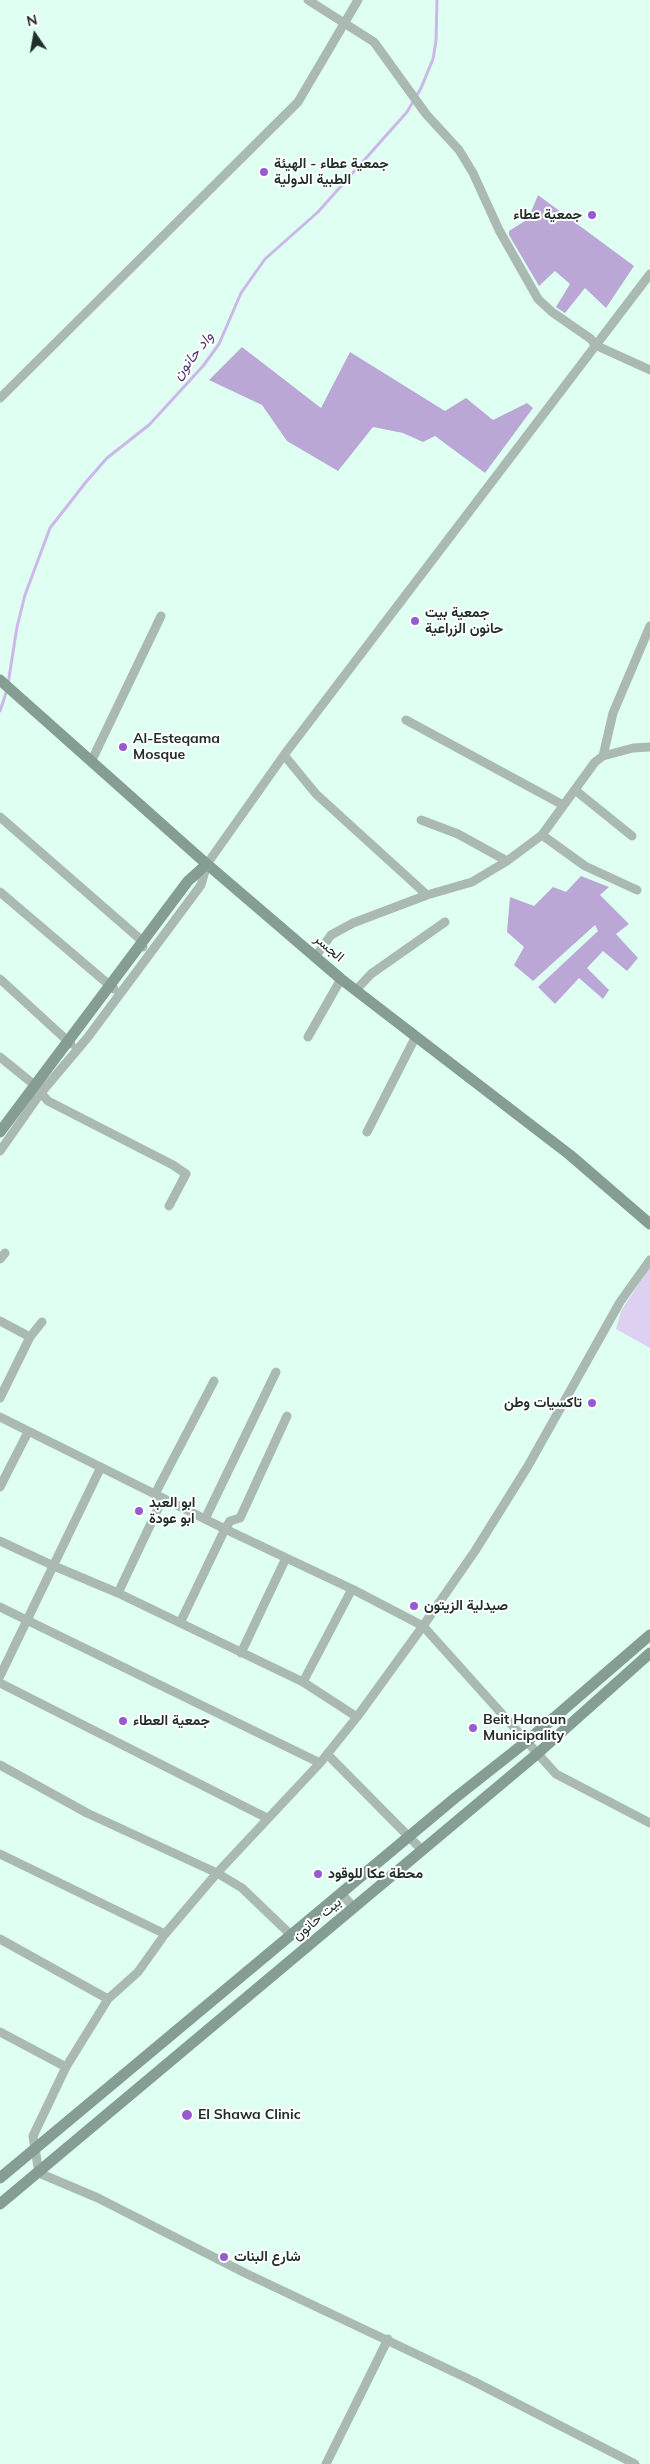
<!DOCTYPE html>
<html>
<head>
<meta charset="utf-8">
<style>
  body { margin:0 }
  #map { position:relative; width:650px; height:2464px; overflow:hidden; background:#dffff2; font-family:Mulish,sans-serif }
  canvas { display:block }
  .north { position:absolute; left:10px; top:10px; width:50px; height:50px; -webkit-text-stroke:4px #fff; paint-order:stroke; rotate:348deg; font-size:14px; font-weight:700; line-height:20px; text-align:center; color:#202f29 }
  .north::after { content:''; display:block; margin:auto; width:18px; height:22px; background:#202f29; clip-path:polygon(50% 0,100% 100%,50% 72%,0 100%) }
</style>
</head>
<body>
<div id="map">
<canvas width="650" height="2464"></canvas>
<div class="north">N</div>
</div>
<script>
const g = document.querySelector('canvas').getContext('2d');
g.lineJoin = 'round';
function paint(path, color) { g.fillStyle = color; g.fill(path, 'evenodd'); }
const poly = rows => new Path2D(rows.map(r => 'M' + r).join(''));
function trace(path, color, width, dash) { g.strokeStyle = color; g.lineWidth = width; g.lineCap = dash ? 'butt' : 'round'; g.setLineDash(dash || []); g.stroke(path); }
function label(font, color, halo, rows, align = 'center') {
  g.font = font + ' Mulish,Vazirmatn,sans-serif'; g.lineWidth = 4; g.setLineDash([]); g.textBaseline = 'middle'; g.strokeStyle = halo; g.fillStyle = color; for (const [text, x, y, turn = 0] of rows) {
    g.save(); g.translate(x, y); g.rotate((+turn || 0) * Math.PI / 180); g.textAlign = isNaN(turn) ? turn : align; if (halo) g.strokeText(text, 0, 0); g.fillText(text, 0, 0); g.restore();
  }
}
paint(poly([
  [650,1267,650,1348,616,1329,621,1311]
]), '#ddd0f1');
paint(poly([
  [538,195,634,266,606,308,585,288,565,313,556,307,570,284,555,271,539,286,509,235,509,231,528,219],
  [242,347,321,408,350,352,445,411,466,398,493,420,527,403,533,408,485,473,435,436,423,442,403,433,373,427,338,471,287,441,262,405,209,380],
  [581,876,609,887,600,895,629,924,616,934,638,958,627,971,603,951,587,968,609,990,603,999,579,978,555,1004,538,987,598,931,595,925,533,981,514,965,524,947,507,932,510,897,534,906,553,887,566,892]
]), '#baa7d5');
trace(poly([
  [8,684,17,627,25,595,50,528,86,482,107,458,149,425,203,366,219,344,241,293,265,259,318,212,407,112,421,88,433,59,436,41,437,0],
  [0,711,7,690]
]), '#ccb8e8', 3);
trace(poly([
  [308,0,374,42,426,114,459,150,473,173,499,230,538,299,552,312,591,339,595,345,650,370],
  [0,398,298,102,358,0],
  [406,720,563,805],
  [284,755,316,794,427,895],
  [603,756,613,713,650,626],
  [91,762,161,616],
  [575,790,632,836],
  [0,817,140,939,143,947],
  [421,820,458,834,507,861,542,835,595,762,603,756,633,748,650,747],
  [542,835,585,866,637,890],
  [0,892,114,989],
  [316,956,331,935,353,923,427,895,472,882,507,861],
  [0,979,71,1044],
  [356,990,371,974,445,922],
  [308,1037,341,979],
  [0,1057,32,1083,48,1101,173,1165,186,1174,169,1206],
  [367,1132,416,1036],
  [0,1151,40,1094,88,1037,201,885,207,864,284,755,650,274],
  [0,1259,5,1253],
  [0,1321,30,1337,0,1398],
  [30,1337,42,1322],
  [0,1417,225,1529,352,1589,423,1626,556,1774,650,1823],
  [0,1487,28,1432],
  [155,1494,214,1381],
  [205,1519,276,1372],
  [0,1541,54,1566,118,1593,303,1682,357,1717],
  [118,1593,163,1498],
  [0,1607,320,1763],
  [180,1623,225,1529,230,1521,240,1518,287,1416],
  [241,1653,286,1558],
  [0,1676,101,1467],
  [303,1682,352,1589],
  [0,1683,267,1818],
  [327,1754,422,1850],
  [0,1765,87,1813,217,1873,242,1888,291,1935],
  [0,1854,165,1934],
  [341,1893,354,1908],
  [0,1939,108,1999],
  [0,2032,66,2067],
  [326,2464,388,2339],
  [635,2464,473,2381,245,2273,98,2198,39,2173,33,2136,66,2067,108,1999,138,1972,165,1934,217,1873,320,1763,357,1717,423,1626,475,1551,528,1466,620,1302,650,1260]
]), '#aabab3', 9);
trace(poly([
  [0,680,201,859,341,979,570,1155,650,1224],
  [0,1132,188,881,207,864],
  [0,2178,455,1798,526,1742,650,1635],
  [0,2204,537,1754,650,1653]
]), '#859d93', 11);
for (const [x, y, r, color] of [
  [264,172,5,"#965bd3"],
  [592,215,5,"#965bd3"],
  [415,621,5,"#965bd3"],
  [123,747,5,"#965bd3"],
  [592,1403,5,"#965bd3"],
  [139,1511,5,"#965bd3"],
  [414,1606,5,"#965bd3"],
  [123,1721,5,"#965bd3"],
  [473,1728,5,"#965bd3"],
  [318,1874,5,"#965bd3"],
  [187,2115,6,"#965bd3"],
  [224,2257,5,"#965bd3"]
]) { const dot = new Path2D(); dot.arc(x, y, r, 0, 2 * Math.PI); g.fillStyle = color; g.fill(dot); trace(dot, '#fff', 2); }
label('bold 14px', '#202f29', '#fff', [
  ["جمعية عطاء - الهيئة",274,164],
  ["الطبية الدولية",274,180],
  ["جمعية عطاء",582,215,"right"],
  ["جمعية بيت",425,613],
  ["حانون الزراعية",425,629],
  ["Al-Esteqama",133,739],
  ["Mosque",133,755],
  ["تاكسيات وطن",582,1403,"right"],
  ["ابو العبد",149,1503],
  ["ابو عودة",149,1519],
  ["صيدلية الزيتون",424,1606],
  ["Beit Hanoun",483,1720],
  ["Municipality",483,1736],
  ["جمعية العطاء",133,1721],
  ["محطة عكا للوقود",328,1874],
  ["El Shawa Clinic",198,2115],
  ["شارع البنات",234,2257]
], 'left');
label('14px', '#202f29', '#fff', [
  ["الجسر",329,948,41],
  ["بيت حانون",317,1919,-40]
]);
label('italic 15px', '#523771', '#fff', [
  ["واد حانون",193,356,-52]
]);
</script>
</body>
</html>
